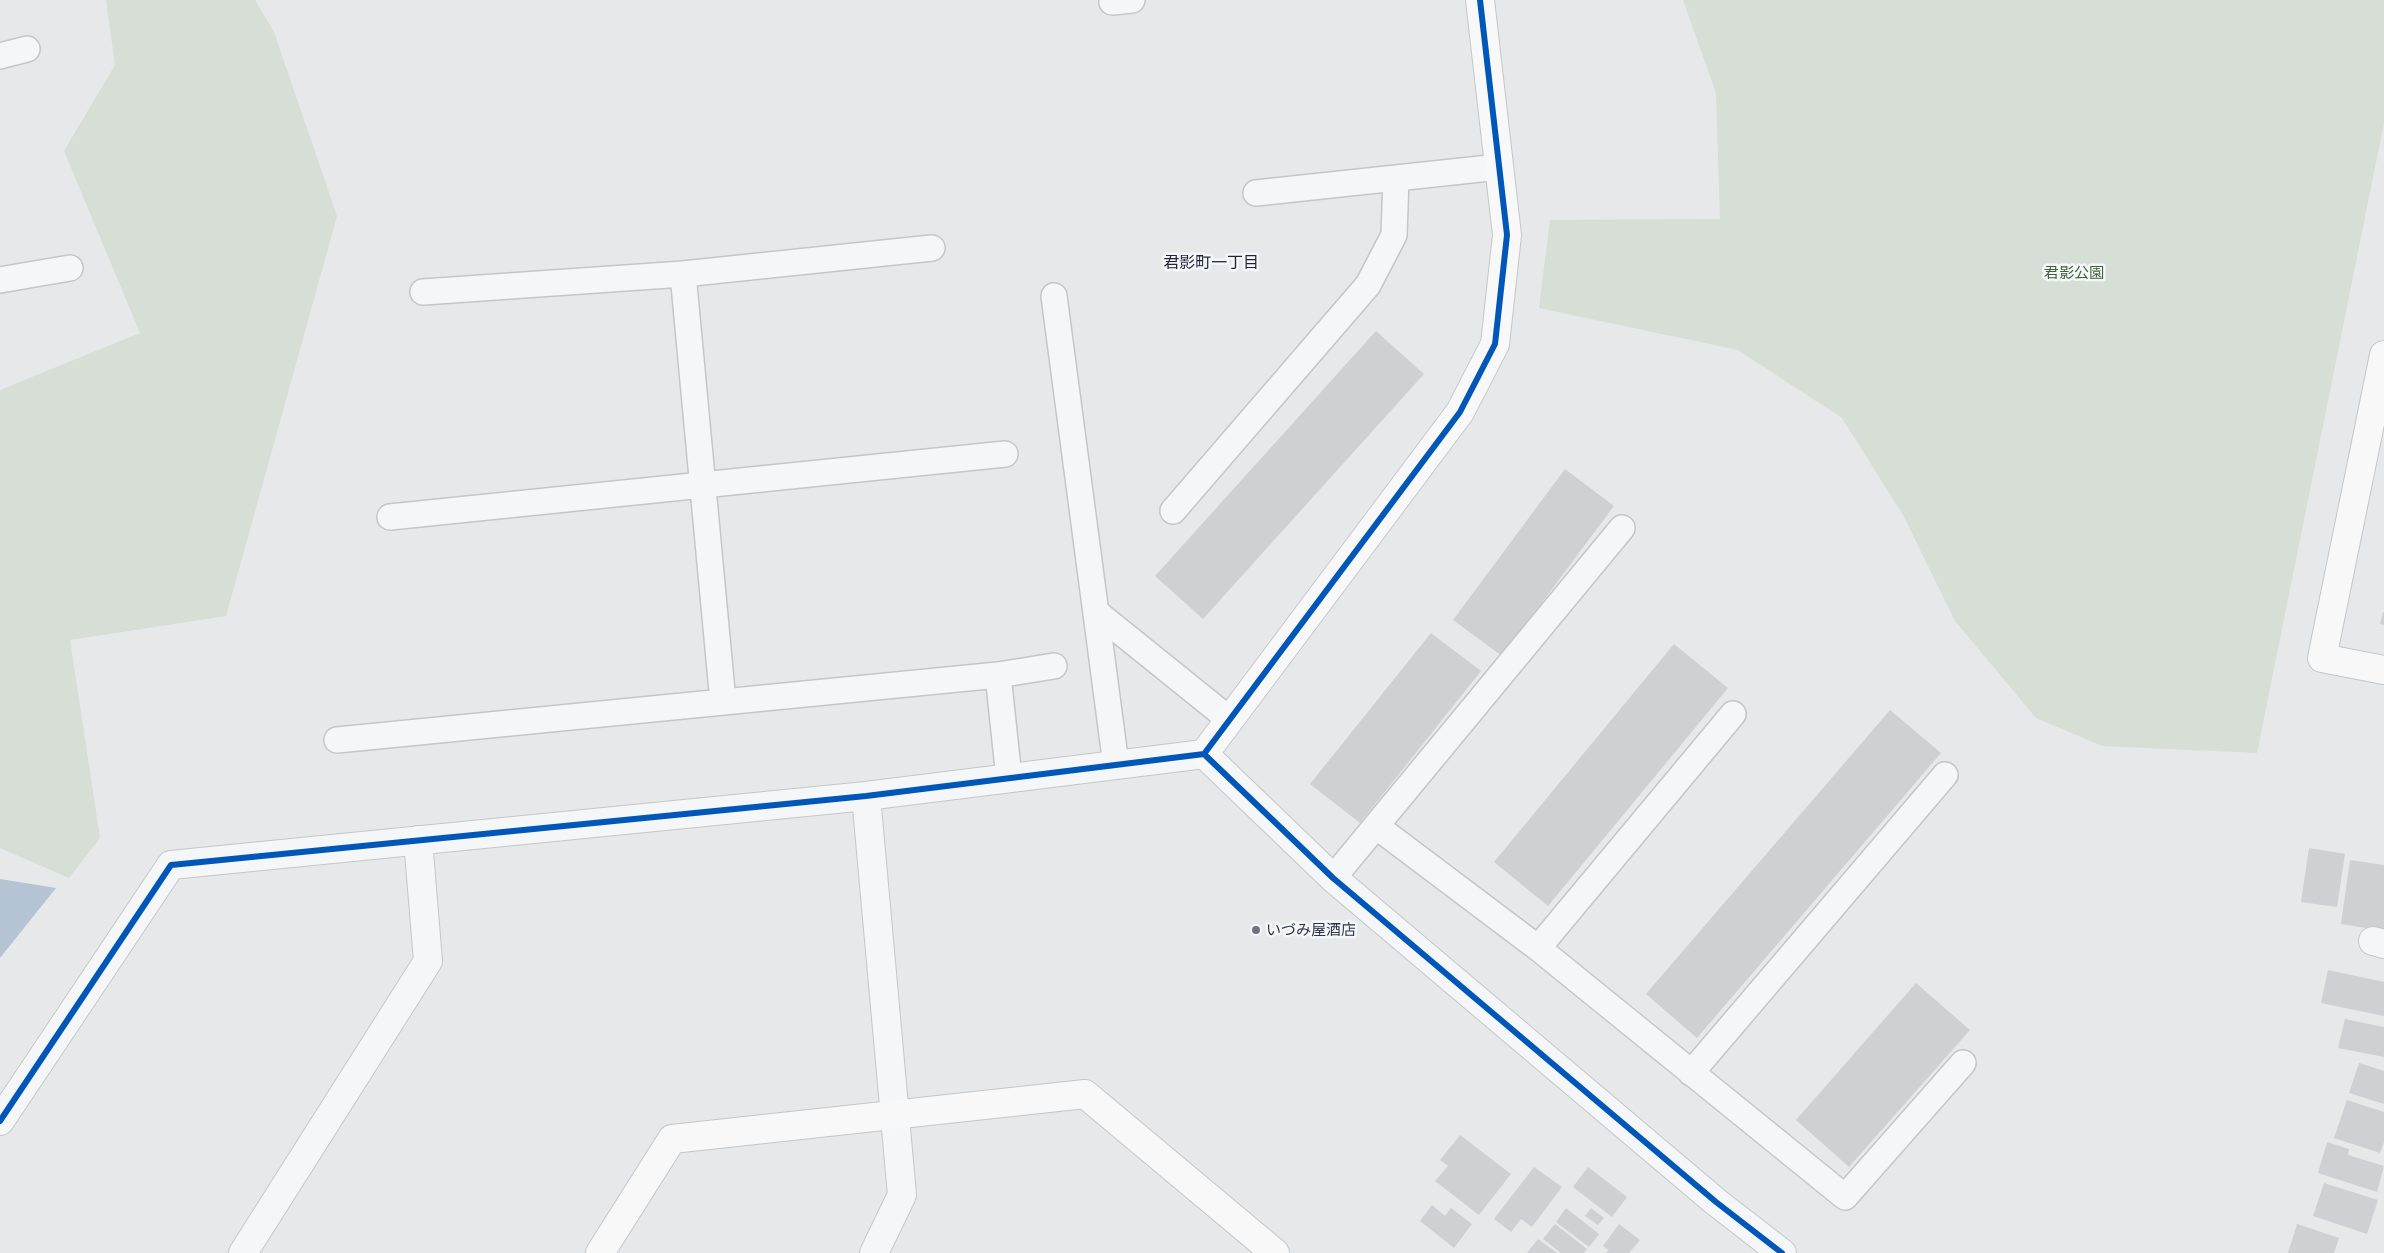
<!DOCTYPE html>
<html>
<head>
<meta charset="utf-8">
<style>
  body { margin:0 }
  canvas { display:block; background:#e6e8ea }
</style>
</head>
<body>
<canvas width="2384" height="1253"></canvas>
<script>
const g = document.querySelector('canvas').getContext('2d');
g.lineJoin = 'round';
function paint(path, color) { g.fillStyle = color; g.fill(path, 'evenodd'); }
const poly = rows => new Path2D(rows.map(r => 'M' + r).join(''));
function trace(path, color, width, dash) { g.strokeStyle = color; g.lineWidth = width; g.lineCap = dash ? 'butt' : 'round'; g.setLineDash(dash || []); g.stroke(path); }
function label(font, color, halo, rows, align = 'center') {
  g.font = font + ' Inter,"Noto Sans JP",sans-serif'; g.lineWidth = 5; g.setLineDash([]); g.textBaseline = 'middle'; g.strokeStyle = halo; g.fillStyle = color; for (const [text, x, y, turn = 0] of rows) {
    g.save(); g.translate(x, y); g.rotate((+turn || 0) * Math.PI / 180); g.textAlign = isNaN(turn) ? turn : align; if (halo) g.strokeText(text, 0, 0); g.fillText(text, 0, 0); g.restore();
  }
}
paint(poly([
  [106,0,255,0,274,32,337,216,226,616,70,640,100,838,69,878,0,848,0,390,140,333,64,151,115,65],
  [1683,0,2384,0,2384,123,2257,753,2102,746,2036,718,1955,621,1903,515,1842,418,1738,350,1539,308,1550,220,1720,219,1716,93]
]), '#d6ded6');
paint(poly([
  [0,879,56,888,0,958]
]), '#b4c4d5');
paint(poly([
  [1376,331,1424,374,1203,619,1155,576],
  [1565,469,1614,506,1502,656,1453,620],
  [2383,612,2384,612,2384,625,2380,624],
  [1431,633,1481,671,1360,823,1310,784],
  [1674,644,1728,688,1548,906,1494,862],
  [1890,710,1941,753,1697,1038,1646,994],
  [2309,848,2345,854,2337,907,2301,902],
  [2350,860,2384,865,2384,931,2341,924],
  [2328,970,2384,982,2384,1016,2321,1003],
  [1916,983,1970,1030,1849,1167,1796,1120],
  [2345,1019,2384,1027,2384,1057,2338,1048],
  [2359,1063,2384,1071,2384,1104,2349,1093],
  [2347,1100,2384,1112,2384,1142,2380,1153,2334,1138],
  [1460,1135,1511,1174,1479,1215,1435,1181,1448,1166,1440,1160],
  [2327,1142,2349,1149,2348,1155,2384,1166,2377,1192,2318,1173],
  [1534,1167,1562,1187,1532,1227,1521,1219,1511,1232,1494,1219],
  [1588,1167,1627,1197,1612,1217,1573,1187],
  [2324,1183,2378,1200,2367,1234,2313,1216],
  [1432,1205,1445,1216,1451,1208,1472,1224,1454,1248,1420,1221],
  [1566,1208,1599,1234,1589,1247,1556,1222],
  [1591,1208,1604,1218,1598,1225,1585,1216],
  [1555,1224,1587,1249,1584,1253,1561,1253,1543,1239],
  [1619,1224,1640,1240,1629,1253,1606,1253,1609,1250,1603,1246],
  [2297,1224,2339,1238,2334,1253,2288,1253],
  [1538,1239,1557,1253,1527,1253]
]), '#ced0d3');
const lane = poly([
  [1112,2,1132,0],
  [0,56,27,49],
  [1256,193,1499,167],
  [683,274,723,702],
  [0,280,70,268],
  [423,292,683,274,932,248],
  [1054,296,1116,765],
  [1173,511,1368,285,1394,235,1396,178],
  [390,517,1005,454],
  [1096,612,1230,720],
  [998,675,1009,778],
  [337,740,998,675,1054,666],
  [1376,826,1538,948,1845,1197,1963,1063],
  [1333,878,1622,528],
  [1538,948,1733,714],
  [1691,1073,1945,775]
]);
const street = poly([
  [866,796,902,1195,874,1253],
  [2373,941,2384,944],
  [0,1121,171,865,866,796,1204,754,1333,878,1716,1202,1782,1253],
  [243,1253,428,961,418,840]
]);
const secondary = poly([
  [2384,355,2322,658,2384,670],
  [1204,754,1460,412,1495,344,1507,235,1480,0],
  [600,1253,672,1139,1085,1094,1275,1253]
]);
trace(lane, '#c4c6c8', 28);
trace(street, '#c4c6c8', 30);
trace(secondary, '#c4c6c8', 30);
trace(lane, '#f5f6f7', 25);
trace(street, '#f5f6f7', 28);
trace(secondary, '#f8f8f8', 28);
trace(poly([
  [1204,754,1460,412,1495,344,1507,235,1480,0],
  [0,1121,171,865,866,796,1204,754,1333,878,1716,1202,1782,1253]
]), '#0057b8', 6);
for (const [x, y, r, color] of [
  [1256,930,5,"#6c737f"]
]) { const dot = new Path2D(); dot.arc(x, y, r, 0, 2 * Math.PI); g.fillStyle = color; g.fill(dot); trace(dot, '#f4f6f9', 2); }
label('15px', '#3f6138', '#f4f6f9', [
  ["君影公園",2074,273]
]);
label('15px', '#2b3445', '#f4f6f9', [
  ["いづみ屋酒店",1266,930]
], 'left');
label('16px', '#1d2536', '#f4f6f9', [
  ["君影町一丁目",1211,263]
]);
</script>
</body>
</html>
